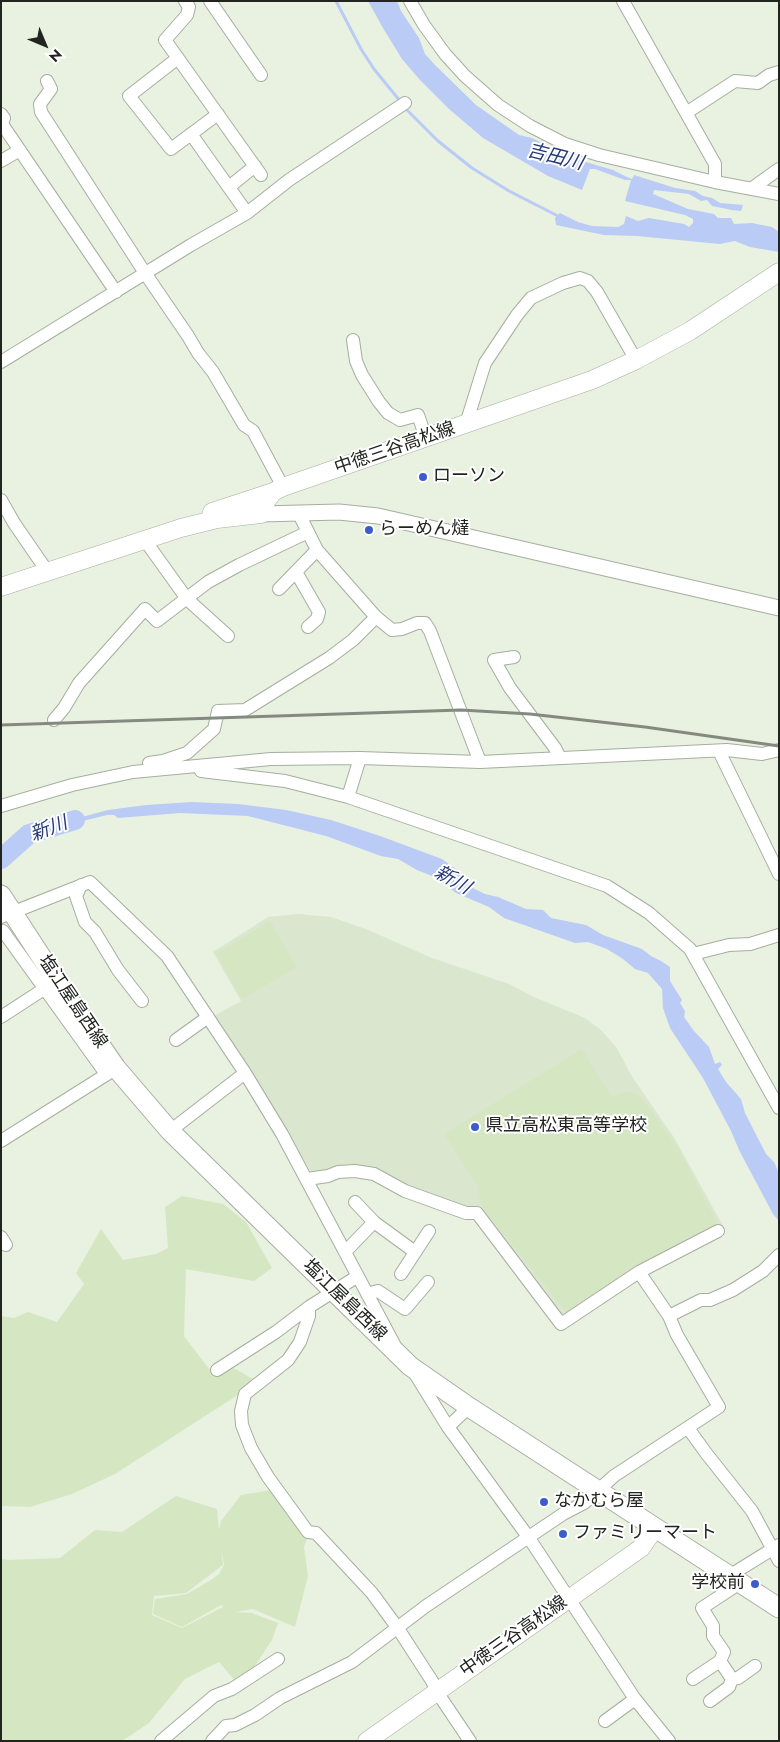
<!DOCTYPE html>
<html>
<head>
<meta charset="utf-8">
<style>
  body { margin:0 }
  #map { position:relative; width:780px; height:1742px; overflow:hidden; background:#e9f1e1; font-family:Jost,sans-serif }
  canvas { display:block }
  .frame { position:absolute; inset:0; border:2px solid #21241f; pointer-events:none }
  .north { position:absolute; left:20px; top:20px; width:50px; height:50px; -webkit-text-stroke:4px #fff; paint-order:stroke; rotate:135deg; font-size:14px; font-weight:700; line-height:20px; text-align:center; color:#21241f }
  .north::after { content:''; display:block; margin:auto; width:18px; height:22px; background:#21241f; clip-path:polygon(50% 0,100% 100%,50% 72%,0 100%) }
</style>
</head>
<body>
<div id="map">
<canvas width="780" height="1742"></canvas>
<div class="frame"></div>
<div class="north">N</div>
</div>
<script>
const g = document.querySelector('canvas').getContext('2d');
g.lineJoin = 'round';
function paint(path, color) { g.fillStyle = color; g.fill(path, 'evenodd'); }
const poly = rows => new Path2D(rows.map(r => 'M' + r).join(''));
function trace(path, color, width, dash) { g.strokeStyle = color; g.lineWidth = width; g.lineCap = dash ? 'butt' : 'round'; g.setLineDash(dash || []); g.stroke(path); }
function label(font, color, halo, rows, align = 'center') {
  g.font = font + ' Jost,"Noto Sans JP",sans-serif'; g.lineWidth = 4; g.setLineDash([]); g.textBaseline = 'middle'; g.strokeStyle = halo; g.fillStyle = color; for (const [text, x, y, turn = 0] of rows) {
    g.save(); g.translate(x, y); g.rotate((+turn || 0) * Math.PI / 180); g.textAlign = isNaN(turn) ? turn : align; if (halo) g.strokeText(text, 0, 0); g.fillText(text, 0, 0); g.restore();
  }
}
paint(poly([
  [298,914,331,917,366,929,432,958,509,984,534,997,585,1018,601,1030,616,1047,633,1078,675,1139,723,1226,639,1270,562,1320,468,1210,410,1191,375,1171,328,1175,312,1173,214,1016,241,1001,213,952,268,917]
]), '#dbe6cf');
paint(poly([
  [270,921,297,967,242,999,216,954],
  [582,1049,612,1097,626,1091,641,1096,678,1148,719,1225,643,1265,566,1312,482,1207,477,1185,444,1134],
  [182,1196,223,1204,246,1222,272,1268,254,1281,186,1269,184,1336,213,1374,234,1368,258,1382,115,1474,72,1494,30,1507,1,1506,1,1316,14,1318,28,1312,57,1322,84,1284,76,1273,101,1229,123,1260,156,1254,168,1248,165,1207],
  [272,1490,308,1536,304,1547,308,1576,295,1627,253,1609,235,1612,252,1613,278,1623,272,1640,254,1667,236,1682,219,1662,185,1679,149,1723,122,1741,1,1741,1,1559,9,1560,60,1558,95,1530,122,1532,176,1496,217,1509,219,1530,221,1521,241,1495],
  [221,1548,224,1565,219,1574,211,1580,187,1594,155,1599,153,1614,182,1627,221,1605,223,1607,182,1628,152,1615,154,1596,186,1593,223,1565]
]), '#d4e7c2');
paint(poly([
  [368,1,397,1,401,11,419,38,425,54,435,65,476,105,519,135,532,138,566,155,572,154,579,160,613,170,627,177,632,179,634,175,675,188,695,191,703,196,712,198,720,203,743,205,741,211,732,210,712,206,707,200,701,201,689,194,654,190,653,194,688,209,714,214,718,218,731,218,734,224,752,223,772,227,779,232,779,252,750,247,735,241,720,244,637,236,604,235,556,225,555,218,560,213,578,222,592,226,618,227,624,224,626,216,638,221,649,218,684,224,689,227,693,223,693,219,685,215,625,201,631,180,625,180,595,169,590,169,582,190,548,176,483,138,449,109,420,80,402,59,383,28],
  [192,802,238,804,286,810,331,820,380,836,442,859,463,874,473,888,485,894,498,897,526,909,543,910,551,918,586,925,603,935,642,949,651,956,661,961,670,967,670,981,682,1000,680,1003,685,1011,684,1017,694,1031,709,1047,715,1064,720,1062,722,1065,718,1069,726,1082,741,1099,745,1113,766,1154,774,1162,779,1173,779,1221,773,1214,740,1152,731,1131,703,1078,670,1028,663,1008,662,989,648,973,635,969,623,959,607,949,588,942,575,943,504,918,489,907,456,893,437,878,417,870,398,859,381,856,326,836,248,816,180,813,118,818,114,815,107,815,70,824,48,833,52,825,108,810,146,805]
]), '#bacbf5');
trace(poly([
  [336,1,361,49,374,69,400,101],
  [406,109,438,141,472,168,509,191,560,217]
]), '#bacbf5', 3);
trace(poly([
  [1,859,29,834,75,820]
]), '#bacbf5', 20);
const minor = poly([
  [185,1,189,7,187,15,165,40,261,175],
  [210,1,261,75],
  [410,1,424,25,445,54,465,76,498,105,530,126,565,144,599,155,715,182],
  [623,1,715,164,715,182,779,194],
  [178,58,129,96,171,149,218,114],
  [47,81,51,89,40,104,41,112,145,273,188,336,198,353,213,372,244,425,253,431,283,487],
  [686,113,735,81,758,83,769,75,779,72],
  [1,114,4,118,2,124,116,292],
  [191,134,247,213],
  [1,161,20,150],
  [229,187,255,166],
  [751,189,779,169],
  [353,340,356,361,362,375,379,402,388,413,400,420,418,415,426,438],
  [1,362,191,245,247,213,289,180,405,103],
  [466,424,485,363,517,315,531,298,563,283,580,278,588,281,597,292,636,360],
  [1,500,14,523,47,571],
  [298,512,317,550,376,617,392,630,402,629,417,623,425,623,430,631,480,762],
  [144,539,187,599,228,636],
  [296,572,319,612,317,619,308,627],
  [279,589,317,550],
  [514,657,494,660,510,688,555,748,560,758],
  [54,720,64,708,79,683,145,609,157,621,208,582,239,565,308,532],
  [719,751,779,874],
  [149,763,163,761,187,753,214,729,218,711,245,710,329,658,353,640,376,617],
  [201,771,285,781,348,797,607,886,649,913,690,949,779,1108],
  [348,797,360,758],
  [1,806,72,785,133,772,271,759,360,758,480,762,727,750,762,754,779,750],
  [81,885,76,896,85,922,95,932,118,970,142,1001],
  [1,917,90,882,167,956,245,1073,282,1134,394,1344],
  [1,932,3,931,106,1074],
  [693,954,729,945,750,944,779,935],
  [1,1017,44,989],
  [176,1040,208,1017],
  [170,1131,245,1073],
  [1,1141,112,1071],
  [307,1179,328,1176,338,1172,355,1171,374,1174,405,1191,466,1213,477,1213,561,1324,639,1272,718,1231],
  [355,1202,374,1222,415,1252],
  [1,1237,6,1245],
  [345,1252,374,1222],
  [401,1274,429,1231],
  [367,1294,378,1291,405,1309,428,1282],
  [309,1307,309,1316,300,1342,288,1360,245,1394,241,1411,242,1425,251,1448,268,1477,308,1532,316,1533,372,1593,397,1627,432,1681,437,1692,470,1741],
  [669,1316,701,1300,710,1300,733,1290,763,1271,779,1255],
  [217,1370,276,1332,309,1307,358,1276],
  [414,1372,448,1427,529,1538,635,1699,669,1741],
  [448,1427,469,1407],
  [688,1428,706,1453,752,1511,779,1561],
  [729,1576,779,1545],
  [693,1679,720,1661],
  [732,1679,738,1678,755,1666],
  [710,1701,729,1687,732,1679,720,1661,724,1652,713,1636,713,1626,702,1608,740,1583],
  [605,1721,635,1699],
  [161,1741,214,1696,232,1689,278,1659],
  [212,1741,226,1726,235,1725,255,1715,280,1698,352,1662,426,1606,563,1514,584,1503,614,1476,719,1407,677,1335,669,1316,639,1272]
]);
const tertiary = poly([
  [261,514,339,512,378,516,779,608]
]);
const secondary = poly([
  [212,512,273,492],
  [1,587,181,528,217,519,261,514,265,503,273,492,283,487,592,380,636,360,690,331,779,272],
  [367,1741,641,1548,655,1528]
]);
const primary = poly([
  [1,895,68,998,116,1068,170,1131,410,1366,469,1407,779,1608]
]);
trace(minor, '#a6ae9f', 14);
trace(tertiary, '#a6ae9f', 17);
trace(secondary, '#a6ae9f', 19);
trace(primary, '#a6ae9f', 21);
trace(minor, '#fff', 12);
trace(tertiary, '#fff', 15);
trace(secondary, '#fff', 18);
trace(primary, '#fff', 19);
trace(poly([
  [1,725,461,710,530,714,645,727,779,746]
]), '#858a80', 3);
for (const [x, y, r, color] of [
  [423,477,5,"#3c5ccd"],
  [369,530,5,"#3c5ccd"],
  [475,1127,5,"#3c5ccd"],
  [544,1502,5,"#3c5ccd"],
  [563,1534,5,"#3c5ccd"],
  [755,1584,5,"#3c5ccd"]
]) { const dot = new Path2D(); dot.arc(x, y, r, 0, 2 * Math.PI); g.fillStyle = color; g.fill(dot); trace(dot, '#fff', 2); }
label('18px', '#21241f', '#fff', [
  ["中徳三谷高松線",395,449,-19],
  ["塩江屋島西線",72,1002,56],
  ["塩江屋島西線",344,1301,44],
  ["中徳三谷高松線",514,1637,-35]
]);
label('18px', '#21241f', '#fff', [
  ["ローソン",433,477],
  ["らーめん燵",379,530],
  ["県立高松東高等学校",485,1127],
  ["なかむら屋",554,1502],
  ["ファミリーマート",573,1534],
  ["学校前",745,1584,"right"]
], 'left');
label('italic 19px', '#273a78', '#fff', [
  ["吉田川",555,158,14],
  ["新川",49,830,-21],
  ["新川",452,881,29]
]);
</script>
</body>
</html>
